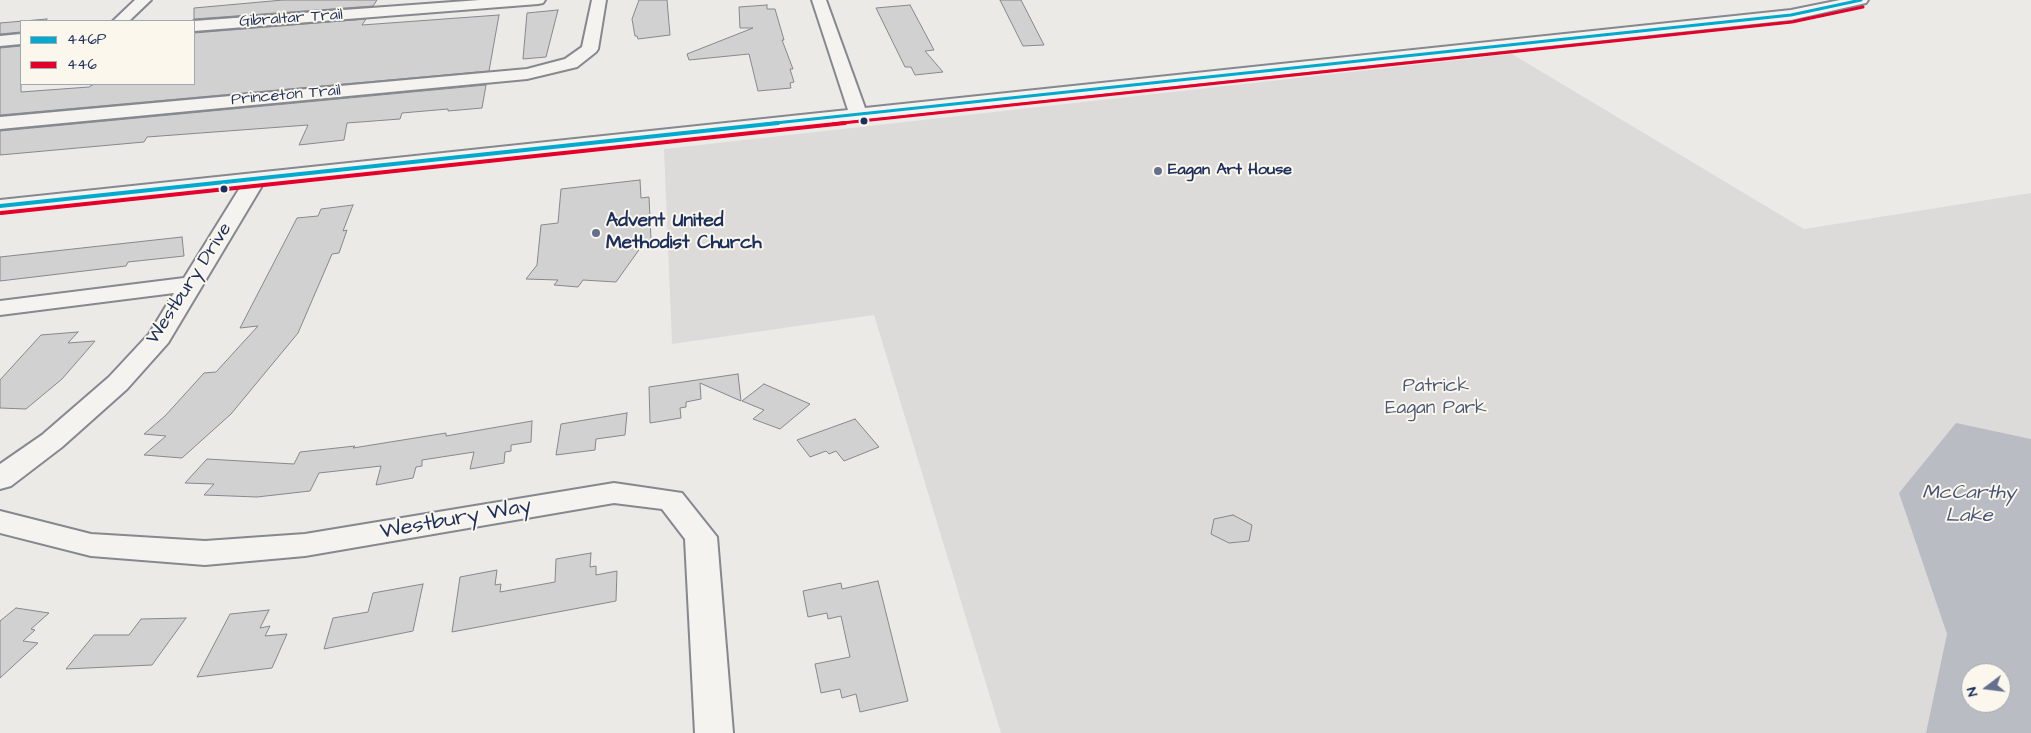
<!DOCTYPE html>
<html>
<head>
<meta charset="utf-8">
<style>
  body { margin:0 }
  #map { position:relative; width:2031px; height:733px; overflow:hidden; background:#eceae6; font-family:"Architects Daughter",sans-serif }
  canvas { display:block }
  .legend { position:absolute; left:20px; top:20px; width:175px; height:65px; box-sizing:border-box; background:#fbf7ec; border:1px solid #a1a7b3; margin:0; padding:6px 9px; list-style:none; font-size:15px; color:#1b2f5e }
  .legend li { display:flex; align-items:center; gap:10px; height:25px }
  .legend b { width:25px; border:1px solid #a1a7b3 }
  .north { position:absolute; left:1961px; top:663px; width:50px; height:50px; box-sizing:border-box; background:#fbf7ec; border:1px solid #a1a7b3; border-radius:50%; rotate:255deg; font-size:14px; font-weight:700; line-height:20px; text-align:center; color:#1b2f5e }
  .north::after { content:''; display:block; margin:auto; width:18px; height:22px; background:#64708e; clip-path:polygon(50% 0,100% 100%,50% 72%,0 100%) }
</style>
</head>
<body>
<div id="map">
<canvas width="2031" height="733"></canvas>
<ul class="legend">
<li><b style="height:6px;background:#00a9ce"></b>446P</li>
<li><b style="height:6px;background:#e4002b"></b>446</li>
</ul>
<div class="north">N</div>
</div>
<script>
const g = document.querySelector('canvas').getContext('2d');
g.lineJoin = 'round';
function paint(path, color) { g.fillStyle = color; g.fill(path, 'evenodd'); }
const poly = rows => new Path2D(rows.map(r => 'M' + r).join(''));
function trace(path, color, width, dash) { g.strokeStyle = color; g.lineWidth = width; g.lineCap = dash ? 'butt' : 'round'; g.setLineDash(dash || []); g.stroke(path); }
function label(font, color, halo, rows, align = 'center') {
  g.font = font + ' "Architects Daughter",sans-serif'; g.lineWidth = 4; g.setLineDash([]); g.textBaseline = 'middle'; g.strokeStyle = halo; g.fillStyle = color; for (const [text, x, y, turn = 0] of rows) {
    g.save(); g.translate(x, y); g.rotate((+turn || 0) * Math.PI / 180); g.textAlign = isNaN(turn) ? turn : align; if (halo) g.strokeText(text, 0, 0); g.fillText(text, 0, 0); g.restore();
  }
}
paint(poly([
  [1512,54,1804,229,2031,193,2031,733,1001,733,874,315,672,344,664,149],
  [1971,673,2001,673,2001,703,1971,703]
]), '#dcdbd9');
paint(poly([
  [1956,423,2031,439,2031,733,1926,733,1947,634,1899,493],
  [1971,673,2001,673,2001,703,1971,703]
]), '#b9bcc3');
const building = poly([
  [283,0,377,0,373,6,194,19,194,8,283,0],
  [639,0,667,0,670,35,638,39,637,36,635,36,632,19,639,0],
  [1000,0,1021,0,1044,45,1023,46,1000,0],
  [767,5,767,9,775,9,784,40,782,40,793,69,790,69,794,82,790,83,791,88,758,91,749,54,689,60,687,54,753,28,740,28,739,7,767,5],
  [910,5,934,50,925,51,943,72,915,75,911,67,905,67,876,8,910,5],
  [558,10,546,57,523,59,527,13,558,10],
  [499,15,489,71,0,115,0,48,21,46,21,92,89,87,94,84,194,84,194,33,366,19,362,25,499,15],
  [47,19,44,21,21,21,21,32,0,34,0,23,47,19],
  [486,85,482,108,448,111,448,109,402,113,400,119,347,123,344,140,299,145,308,125,147,137,144,142,0,155,0,131,486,85],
  [640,180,641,198,649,197,651,240,646,240,616,282,583,280,578,287,554,285,558,280,526,279,537,265,541,225,558,223,561,189,640,180],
  [353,205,343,231,347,230,339,253,332,254,298,333,231,414,182,458,144,455,166,436,144,434,165,416,204,373,216,372,258,326,240,328,297,218,318,216,321,209,353,205],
  [182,237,184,256,128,262,126,266,0,281,0,257,182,237],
  [78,332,68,343,95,341,62,379,26,409,0,408,0,380,41,335,78,332],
  [738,374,741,401,700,383,701,399,686,402,686,407,680,408,681,418,650,423,649,387,738,374],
  [764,384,810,404,780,429,753,419,764,410,742,401,764,384],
  [627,413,625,435,596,439,595,450,556,455,561,424,627,413],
  [855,419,879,447,844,461,836,451,829,454,826,451,810,457,797,440,855,419],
  [532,421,531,442,511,445,511,451,505,452,504,463,470,469,474,452,422,460,422,466,416,467,413,478,376,485,381,466,319,473,310,491,257,497,204,495,214,484,185,483,207,459,294,464,300,452,355,446,353,448,446,433,446,436,532,421],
  [1233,515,1252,525,1249,541,1229,543,1211,534,1214,519,1233,515],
  [591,553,590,567,596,566,596,575,617,571,616,601,452,632,460,577,497,570,495,585,501,584,500,592,555,582,556,559,591,553],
  [878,581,908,701,860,712,856,694,842,698,840,689,821,693,815,664,850,657,841,616,828,619,827,613,808,617,803,591,841,583,842,589,878,581],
  [423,584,413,631,324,649,333,618,368,612,373,593,423,584],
  [16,608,49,613,31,629,35,630,23,641,38,643,0,678,0,621,16,608],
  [269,610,260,628,270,626,265,636,287,634,272,668,197,677,230,614,269,610],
  [186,618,152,665,66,669,94,635,129,635,141,619,186,618]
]);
paint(building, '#d2d1d1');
trace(building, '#85888f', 1);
const minor = poly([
  [135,0,151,0,129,21,113,21,135,0],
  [480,0,545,0,543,3,538,4,194,31,194,21,480,0],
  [592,0,606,0,598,49,596,52,577,67,527,79,0,129,0,117,527,69,565,59,582,47,592,0],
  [812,0,826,0,865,108,1791,10,1840,0,1868,0,1866,3,1791,20,263,184,168,343,127,389,62,447,11,486,0,489,0,464,42,435,109,377,149,334,174,293,0,315,0,301,184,278,241,186,0,212,0,200,848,110,812,0],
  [21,34,21,44,0,46,0,36,21,34],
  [614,483,682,493,717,537,733,733,695,733,685,539,662,509,614,503,305,556,205,565,91,556,0,533,0,511,91,534,205,541,305,534,614,483]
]);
trace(minor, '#85888f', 4);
paint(minor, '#f4f3ef');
trace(poly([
  [766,124,1791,15,1861,0]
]), '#00a9ce', 3);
trace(poly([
  [0,206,778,123]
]), '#00a9ce', 4);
trace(poly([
  [833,124,1792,22,1863,7]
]), '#e4002b', 3);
trace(poly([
  [1,213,845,123]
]), '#e4002b', 4);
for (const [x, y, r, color] of [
  [864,121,4.5,"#1b2f5e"],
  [1158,171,5,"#64708e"],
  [224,189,4.5,"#1b2f5e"],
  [596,233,5,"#64708e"]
]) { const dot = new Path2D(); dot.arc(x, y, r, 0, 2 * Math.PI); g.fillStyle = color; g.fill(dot); trace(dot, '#fbf7ec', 2); }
label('16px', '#1b2f5e', '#fbf7ec', [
  ["Gibraltar Trail",291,19,-4],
  ["Princeton Trail",286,96,-5]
]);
label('bold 16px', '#1b2f5e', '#fbf7ec', [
  ["Eagan Art House",1168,171]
], 'left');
label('bold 19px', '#1b2f5e', '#fbf7ec', [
  ["Advent United",606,222],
  ["Methodist Church",606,244]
], 'left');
label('19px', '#1b2f5e', '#fbf7ec', [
  ["Westbury Drive",190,284,-57]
]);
label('19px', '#48577a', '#fbf7ec', [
  ["Patrick",1436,387],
  ["Eagan Park",1436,409]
]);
label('italic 20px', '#445378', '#fbf7ec', [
  ["McCarthy",1969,494],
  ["Lake",1969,517]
]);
label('22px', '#1b2f5e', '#fbf7ec', [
  ["Westbury Way",456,520,-10]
]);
</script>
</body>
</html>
